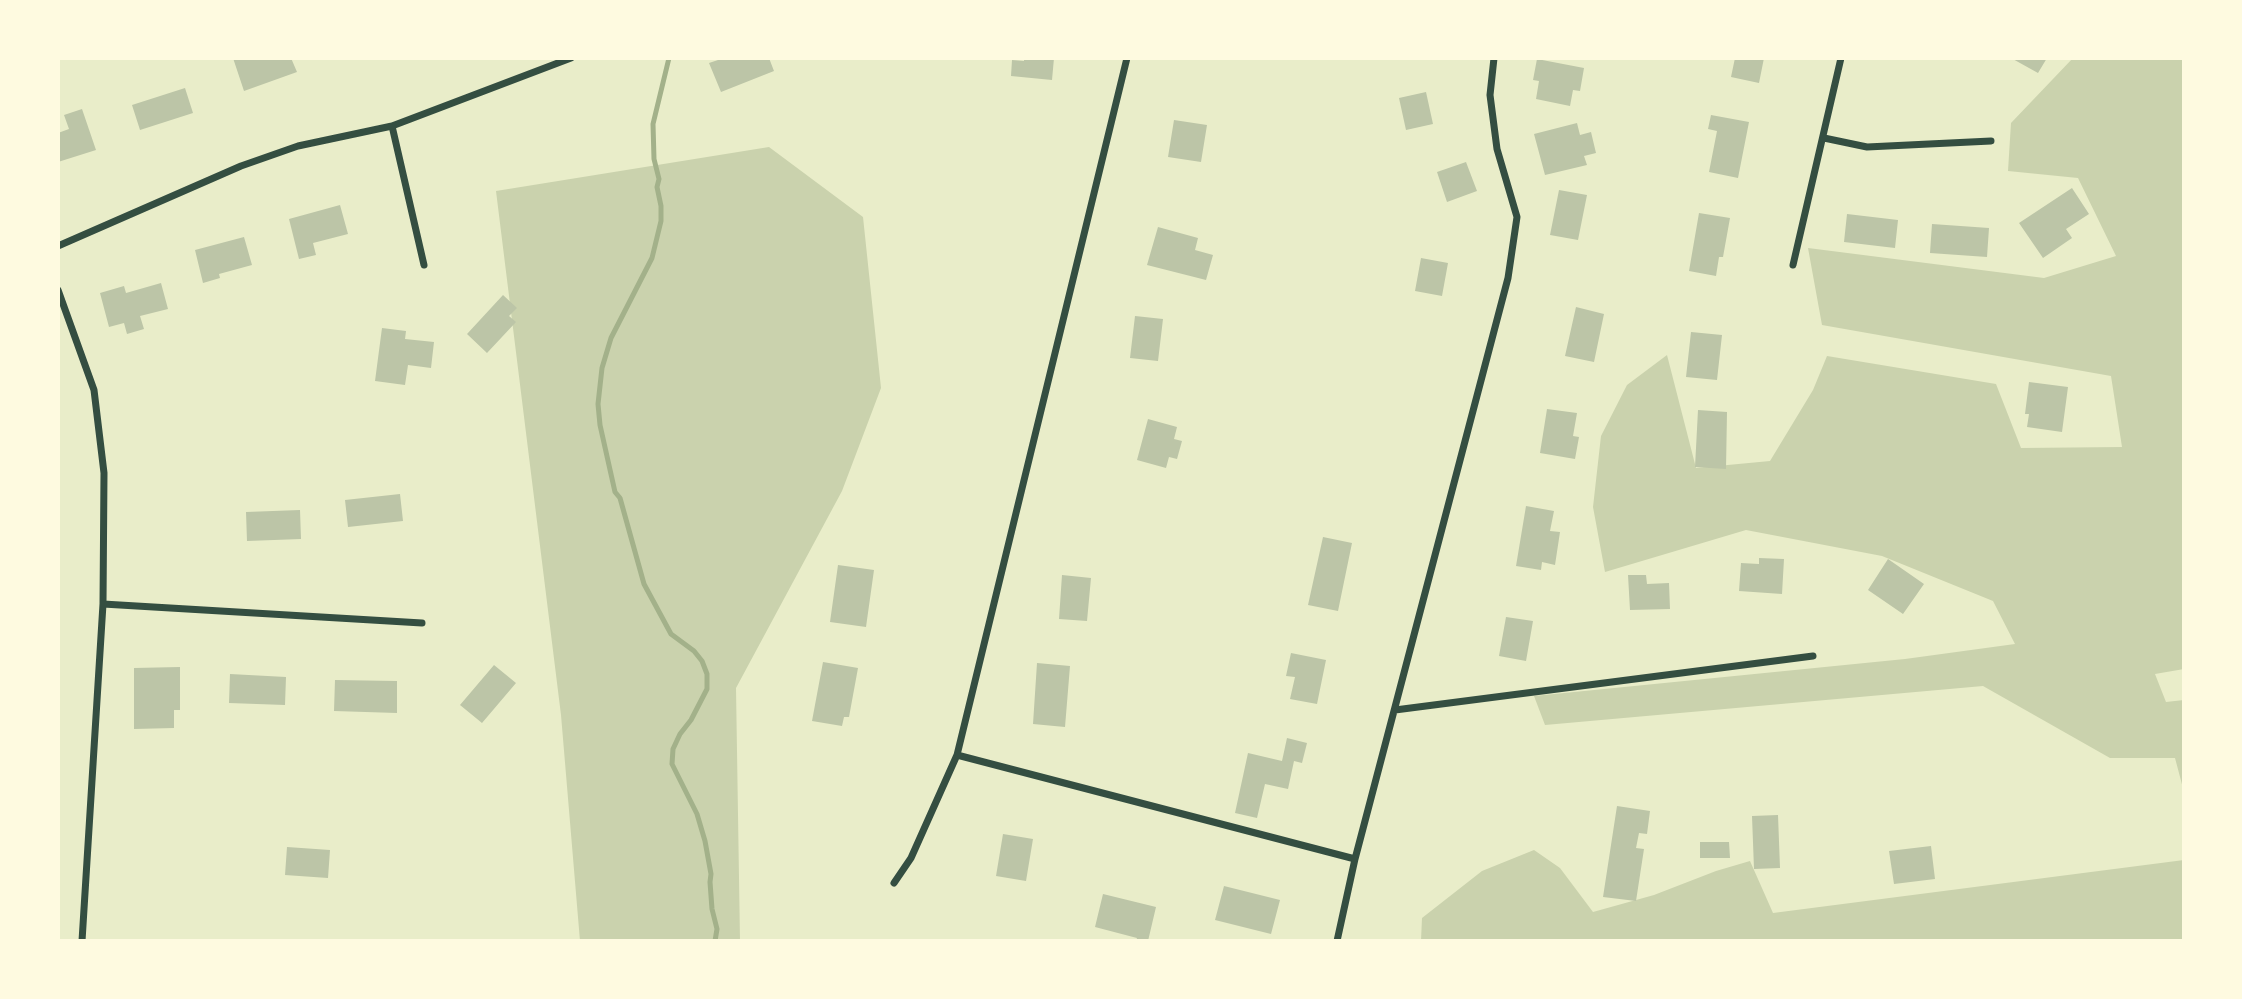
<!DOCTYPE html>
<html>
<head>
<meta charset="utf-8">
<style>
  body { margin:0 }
  #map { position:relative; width:2242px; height:999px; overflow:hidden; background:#e9edc9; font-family:"Public Sans",sans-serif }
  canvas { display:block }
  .frame { position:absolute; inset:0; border:60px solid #fefae0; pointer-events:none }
</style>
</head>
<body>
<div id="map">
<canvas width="2242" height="999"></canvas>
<div class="frame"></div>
</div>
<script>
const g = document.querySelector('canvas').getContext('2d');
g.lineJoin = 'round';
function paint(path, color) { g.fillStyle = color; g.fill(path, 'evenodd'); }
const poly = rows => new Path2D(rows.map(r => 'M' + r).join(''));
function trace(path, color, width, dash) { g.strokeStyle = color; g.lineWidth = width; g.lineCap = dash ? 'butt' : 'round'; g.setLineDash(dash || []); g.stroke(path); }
paint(poly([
  [2073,58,2184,58,2184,669,2155,674,2166,702,2184,700,2184,792,2175,758,2110,758,1983,686,1545,725,1534,696,1905,659,2015,644,1993,601,1882,556,1746,530,1605,572,1593,507,1601,436,1627,385,1667,355,1696,468,1770,461,1813,390,1827,356,1996,384,2021,448,2122,447,2111,376,1822,325,1808,248,2044,278,2116,256,2078,178,2008,171,2011,123],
  [769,147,863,217,881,388,842,491,736,688,740,941,580,941,561,715,496,191],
  [1534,850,1560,868,1593,912,1654,895,1716,871,1750,861,1773,913,2184,860,2184,941,1421,941,1422,918,1482,871]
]), '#cad2ad');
trace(poly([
  [669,58,653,124,654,159,659,179,657,187,661,206,661,221,652,258,611,338,602,368,598,404,600,425,615,492,620,498,644,584,671,634,694,651,702,661,707,674,707,689,691,720,680,734,673,749,672,764,697,814,705,841,711,874,710,882,712,909,717,929,715,941]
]), '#a3b18a', 5);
paint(poly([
  [233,58,291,58,297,72,244,91],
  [724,58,769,58,774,71,721,92,709,63],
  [1024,58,1054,58,1052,80,1011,76,1012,60,1024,61],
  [1735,58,1764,58,1759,83,1731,77],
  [2011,58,2047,58,2038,73],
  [1537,59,1584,68,1580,91,1573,90,1570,106,1536,99,1539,81,1533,80],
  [185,88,193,113,140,130,132,105],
  [1426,92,1433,124,1406,130,1399,98],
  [82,109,96,150,58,162,58,133,69,129,64,115],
  [1711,115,1749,122,1738,178,1709,172,1717,131,1708,129],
  [1174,120,1207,125,1201,162,1168,157],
  [1577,123,1580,135,1591,132,1596,153,1584,156,1587,165,1545,175,1534,134],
  [1466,162,1477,191,1447,202,1437,172],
  [2072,188,2089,214,2066,229,2072,238,2043,258,2019,223],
  [1559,190,1587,195,1578,240,1550,235],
  [340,205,348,234,313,243,316,255,299,259,289,219],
  [1699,213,1730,218,1723,257,1719,257,1716,276,1689,271],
  [1847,214,1898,220,1895,248,1844,242],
  [1932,224,1989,228,1987,257,1930,253],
  [1158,227,1198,238,1195,250,1213,255,1206,280,1147,265],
  [244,237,252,265,219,274,220,278,203,283,195,250],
  [1421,258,1448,263,1442,296,1415,291],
  [161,283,168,309,140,316,144,329,127,334,124,323,109,327,100,293,124,286,126,293],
  [503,295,517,308,509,316,516,322,487,353,467,334],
  [1576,307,1604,314,1594,362,1565,356],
  [1135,316,1163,319,1158,361,1130,358],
  [382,328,406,331,405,339,434,342,431,368,408,365,405,385,375,381],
  [1691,332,1722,335,1717,380,1686,377],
  [2029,382,2068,387,2062,432,2027,427,2029,414,2025,414],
  [1547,409,1577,413,1573,436,1579,437,1575,459,1540,453],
  [1698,410,1727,412,1726,469,1695,467],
  [1148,419,1177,427,1174,439,1182,441,1177,459,1169,457,1166,468,1137,460],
  [400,494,403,521,348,527,345,500],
  [1526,506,1554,511,1550,531,1560,532,1555,565,1542,562,1541,570,1516,566],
  [300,510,301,539,247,541,246,512],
  [1323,537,1352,543,1338,611,1308,605],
  [1759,558,1784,559,1782,594,1739,591,1741,563,1759,564],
  [1888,559,1924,584,1903,614,1868,590],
  [838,565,874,570,866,627,830,622],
  [1062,575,1091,578,1087,621,1059,619],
  [1628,575,1646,575,1647,584,1669,583,1670,609,1630,610],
  [1506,617,1533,621,1526,661,1499,656],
  [1291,653,1326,660,1317,704,1290,699,1295,677,1286,676],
  [823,662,858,668,849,717,844,717,842,726,812,721],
  [1037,663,1070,666,1065,727,1033,724],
  [494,665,516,683,482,723,460,705],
  [180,667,180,710,174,710,174,728,134,729,134,668],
  [230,674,286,677,285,705,229,703],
  [335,680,397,681,397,713,334,711],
  [1287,738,1307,743,1302,763,1294,761,1288,789,1265,784,1257,818,1235,813,1248,753,1282,761],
  [1617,806,1650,811,1647,834,1639,833,1636,848,1644,849,1636,901,1603,897],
  [1778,815,1780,868,1754,869,1752,816],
  [1003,834,1033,839,1026,881,996,876],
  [1700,842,1729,842,1730,858,1700,858],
  [1931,846,1935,879,1894,884,1889,851],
  [287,847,330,850,328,878,285,875],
  [1224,886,1280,900,1271,934,1215,920],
  [1103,894,1156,907,1148,941,1136,941,1137,938,1095,927]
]), '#bcc5a7');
trace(poly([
  [392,126,424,265],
  [1824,138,1867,147,1991,141],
  [58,246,241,166,298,146,392,126,571,58],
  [1793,265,1841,58],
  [58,290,94,390,104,473,103,604,82,941],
  [103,604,422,623],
  [1395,710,1813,656],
  [957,755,1355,859],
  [894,883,911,858,957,755,1127,58],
  [1337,941,1355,859,1508,278,1517,217,1497,149,1490,95,1494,58]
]), '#344e41', 7);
</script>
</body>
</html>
